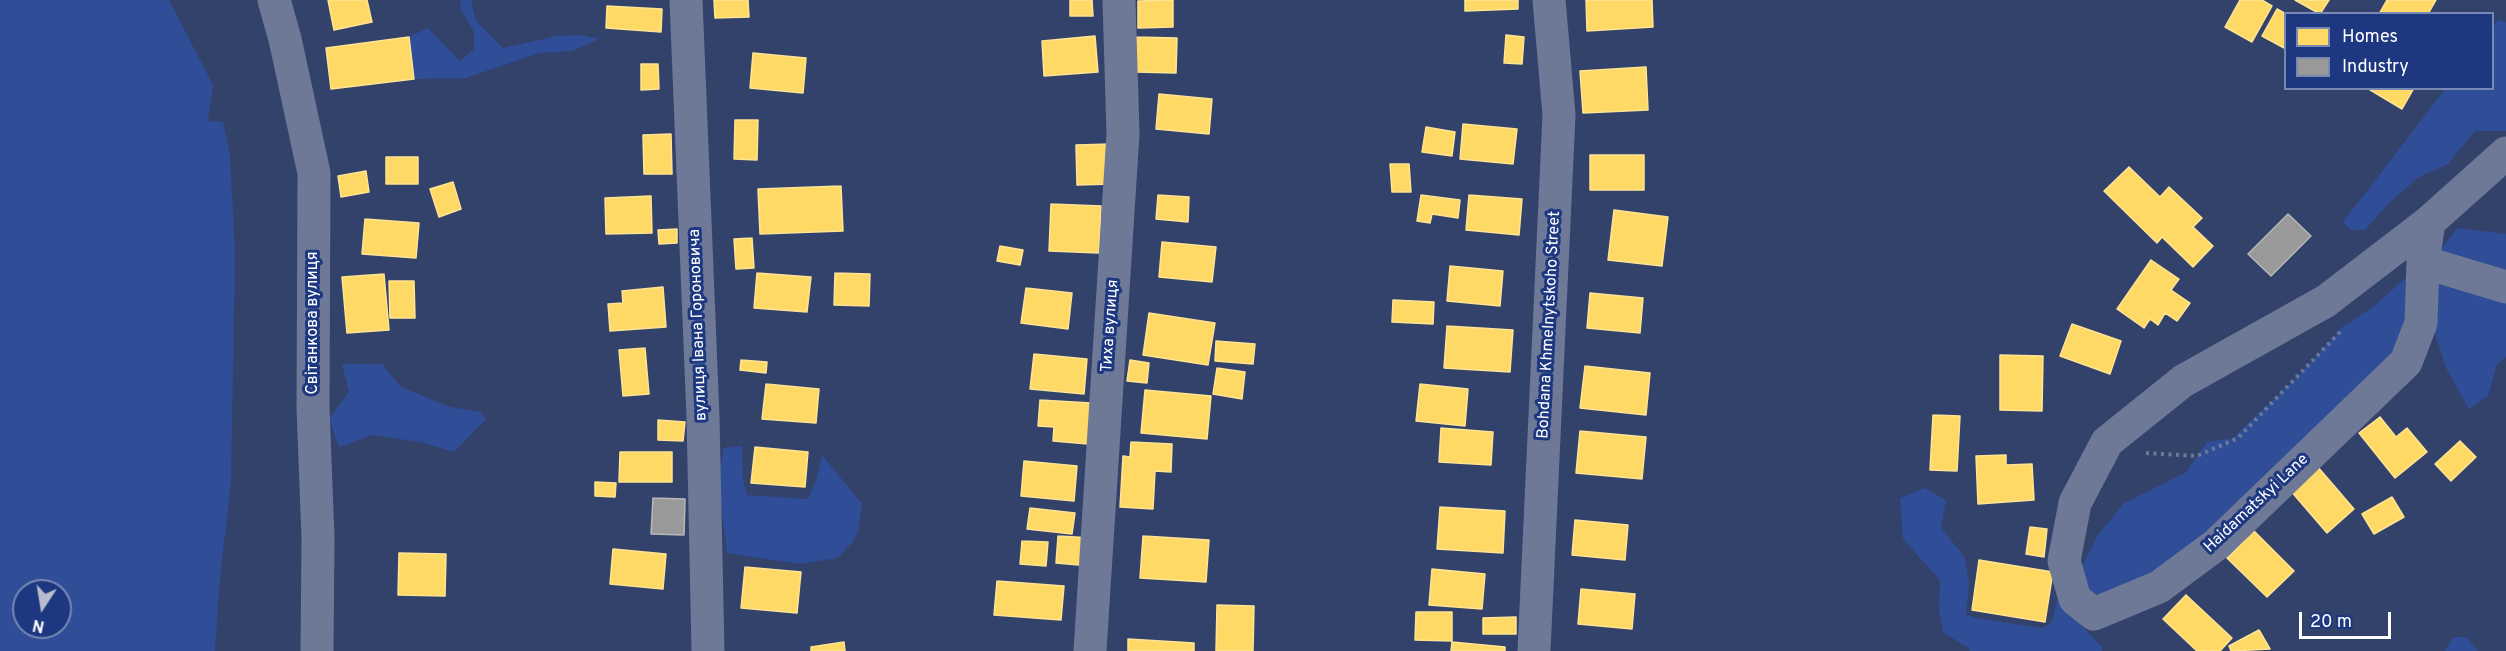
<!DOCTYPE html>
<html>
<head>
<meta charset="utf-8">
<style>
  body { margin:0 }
  #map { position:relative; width:2506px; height:651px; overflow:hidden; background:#33426a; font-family:Overpass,sans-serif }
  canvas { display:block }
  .legend { position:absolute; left:2284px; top:12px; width:210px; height:78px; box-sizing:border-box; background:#1d3880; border:2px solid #7788b3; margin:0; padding:8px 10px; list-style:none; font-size:18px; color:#fff }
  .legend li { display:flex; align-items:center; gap:12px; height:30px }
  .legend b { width:30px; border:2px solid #7788b3 }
  .north { position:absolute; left:12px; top:579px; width:60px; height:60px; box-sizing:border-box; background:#1d3880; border:2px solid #7788b3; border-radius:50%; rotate:192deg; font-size:16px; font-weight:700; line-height:24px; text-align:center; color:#fff }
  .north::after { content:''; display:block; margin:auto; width:21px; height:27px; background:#b8bdcb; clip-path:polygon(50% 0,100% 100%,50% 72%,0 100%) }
  .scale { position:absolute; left:2299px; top:612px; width:92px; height:27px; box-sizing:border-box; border:3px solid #fff; border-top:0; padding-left:8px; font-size:18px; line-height:21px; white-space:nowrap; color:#fff; -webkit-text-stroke:4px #1d3880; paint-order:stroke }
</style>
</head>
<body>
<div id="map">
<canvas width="2506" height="651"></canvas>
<ul class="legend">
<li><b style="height:16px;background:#ffd966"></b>Homes</li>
<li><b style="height:16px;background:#999"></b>Industry</li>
</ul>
<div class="north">N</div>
<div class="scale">20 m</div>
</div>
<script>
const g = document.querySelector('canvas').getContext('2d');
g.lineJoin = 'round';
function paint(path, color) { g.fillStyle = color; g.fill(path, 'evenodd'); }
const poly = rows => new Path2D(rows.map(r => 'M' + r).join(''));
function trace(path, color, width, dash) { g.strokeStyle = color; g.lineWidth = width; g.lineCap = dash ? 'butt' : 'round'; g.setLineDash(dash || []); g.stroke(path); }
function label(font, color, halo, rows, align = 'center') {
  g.font = font + ' Overpass,sans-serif'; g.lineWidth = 6; g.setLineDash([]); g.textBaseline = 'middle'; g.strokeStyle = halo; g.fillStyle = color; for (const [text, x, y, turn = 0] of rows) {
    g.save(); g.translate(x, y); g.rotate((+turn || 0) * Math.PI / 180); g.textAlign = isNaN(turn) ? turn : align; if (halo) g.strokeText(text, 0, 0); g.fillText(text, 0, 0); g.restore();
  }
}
paint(poly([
  [0,0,169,0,213,85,208,121,223,122,230,155,235,254,231,481,219,588,215,651,0,651],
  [24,591,60,591,60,627,24,627],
  [461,0,471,0,476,21,503,48,556,36,581,35,599,39,572,51,539,53,466,78,414,79,409,37,428,28,460,61,474,49,474,32,460,8],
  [2498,19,2506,23,2506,131,2475,131,2448,164,2419,177,2389,203,2365,230,2351,230,2343,222,2445,89,2492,88,2493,27],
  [2457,228,2506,234,2506,357,2497,364,2488,396,2469,409,2446,368,2428,311,2435,257],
  [2410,274,2413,309,2398,353,2211,538,2080,624,2102,647,2102,651,1969,651,1970,649,1943,632,1939,609,1940,580,1903,539,1900,498,1925,488,1946,500,1941,527,1965,558,1969,583,1966,614,1975,618,2043,628,2052,622,2061,581,2080,570,2098,535,2123,504,2186,472,2207,442,2233,438,2300,374,2341,328,2373,307],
  [342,364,382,364,401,387,450,407,480,412,486,419,454,452,420,442,372,435,339,447,329,419,349,392],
  [742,446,743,480,747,495,808,499,816,481,822,455,862,504,858,532,852,543,837,558,800,564,727,553,719,487,723,448],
  [2453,637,2466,637,2478,651,2445,651]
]), '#304d97');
const homes = poly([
  [328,0,367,0,372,22,334,30,328,0],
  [714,0,748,0,749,17,715,18,714,0],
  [1070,0,1092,0,1093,16,1070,16,1070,0],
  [1173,0,1173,27,1138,28,1138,1,1173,0],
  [1465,0,1518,0,1518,9,1465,11,1465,0],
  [1586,0,1652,0,1653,27,1587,31,1586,0],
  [2240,0,2262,0,2272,6,2252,42,2225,27,2240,0],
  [2295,0,2329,0,2320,14,2295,0],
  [2387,0,2436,0,2428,14,2379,14,2387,0],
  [607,6,662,9,661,32,606,28,607,6],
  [2277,9,2286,14,2286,49,2262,36,2277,9],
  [1506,35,1524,37,1522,64,1504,63,1506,35],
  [1095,36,1098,72,1044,76,1042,41,1095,36],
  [409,37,414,79,331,89,326,48,409,37],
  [1136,37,1177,38,1176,73,1135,72,1136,37],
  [753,53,806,58,803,93,750,88,753,53],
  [641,64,658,64,659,89,641,90,641,64],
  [1646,67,1648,110,1583,113,1580,71,1646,67],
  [2367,88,2414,88,2402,109,2367,88],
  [1159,94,1212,99,1209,134,1156,129,1159,94],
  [735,120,758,120,757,160,734,159,735,120],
  [1463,124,1517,129,1513,164,1460,159,1463,124],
  [1426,127,1455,132,1452,156,1422,152,1426,127],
  [671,134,672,174,644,174,643,135,671,134],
  [1111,144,1112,184,1077,185,1076,145,1111,144],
  [1590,155,1644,155,1644,190,1590,190,1590,155],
  [386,157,418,157,418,184,386,184,386,157],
  [1390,164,1409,164,1411,192,1392,192,1390,164],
  [2129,167,2160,197,2169,187,2202,218,2193,227,2213,246,2193,267,2162,237,2157,243,2104,191,2129,167],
  [366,171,369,192,341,197,338,176,366,171],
  [453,182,461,209,439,217,430,189,453,182],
  [841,186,843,231,760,234,758,189,841,186],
  [1158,195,1189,197,1188,222,1156,219,1158,195],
  [1421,195,1460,200,1458,218,1432,214,1430,223,1417,221,1421,195],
  [1469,195,1522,199,1519,235,1466,230,1469,195],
  [651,196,652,233,606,234,605,198,651,196],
  [1051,204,1101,206,1099,253,1049,251,1051,204],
  [1614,210,1668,217,1662,266,1608,260,1614,210],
  [365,219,419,223,416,258,362,254,365,219],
  [677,229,677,243,659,244,658,230,677,229],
  [752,238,754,268,736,269,734,239,752,238],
  [1162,242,1216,247,1212,282,1159,277,1162,242],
  [1000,246,1023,250,1020,265,997,261,1000,246],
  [2151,260,2179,279,2171,290,2190,303,2177,321,2165,313,2158,325,2150,319,2144,328,2117,309,2151,260],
  [1450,266,1503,271,1500,306,1447,301,1450,266],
  [757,273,811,277,807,312,754,308,757,273],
  [835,273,870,274,869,306,834,305,835,273],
  [384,274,389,330,347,333,342,277,384,274],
  [389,281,414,281,415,318,390,318,389,281],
  [663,287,666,327,610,331,608,304,623,303,622,291,663,287],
  [1026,288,1072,293,1068,329,1021,323,1026,288],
  [1590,293,1643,298,1640,333,1587,328,1590,293],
  [1393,300,1434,302,1433,324,1392,322,1393,300],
  [1149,313,1215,323,1208,365,1143,355,1149,313],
  [2072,324,2121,341,2110,374,2060,356,2072,324],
  [1447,326,1513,330,1510,372,1444,368,1447,326],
  [1216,341,1255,344,1253,364,1215,361,1216,341],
  [645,348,649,394,623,396,619,350,645,348],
  [1034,354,1087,359,1084,394,1030,389,1034,354],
  [2000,355,2043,356,2042,411,2000,410,2000,355],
  [741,360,767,362,766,373,740,370,741,360],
  [1130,360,1149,363,1147,383,1127,381,1130,360],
  [1585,366,1650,373,1646,415,1580,408,1585,366],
  [1217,368,1245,372,1242,399,1213,394,1217,368],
  [766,384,819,389,816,423,762,419,766,384],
  [1420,384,1468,389,1465,426,1416,421,1420,384],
  [1145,390,1211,396,1207,439,1141,433,1145,390],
  [1040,400,1091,403,1088,444,1053,441,1054,427,1038,426,1040,400],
  [1933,415,1960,416,1957,471,1930,470,1933,415],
  [2380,417,2396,437,2407,428,2427,452,2395,478,2359,433,2380,417],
  [658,420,685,422,683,441,658,440,658,420],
  [1441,428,1493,432,1491,465,1439,462,1441,428],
  [1580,431,1646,437,1642,479,1576,473,1580,431],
  [2460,441,2476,457,2451,481,2435,464,2460,441],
  [1131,442,1172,444,1171,472,1155,471,1153,509,1120,507,1123,456,1130,457,1131,442],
  [755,447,808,452,805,487,751,483,755,447],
  [620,452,672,452,672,482,619,482,620,452],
  [2006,455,2006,465,2032,464,2034,500,1978,504,1976,456,2006,455],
  [1024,461,1077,466,1074,501,1021,496,1024,461],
  [2317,466,2354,509,2327,533,2290,490,2317,466],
  [595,482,616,483,615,497,595,496,595,482],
  [2392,497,2404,517,2374,534,2362,514,2392,497],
  [1440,507,1505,511,1503,553,1437,549,1440,507],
  [1030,508,1075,513,1072,534,1027,529,1030,508],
  [1575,520,1628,525,1625,560,1572,555,1575,520],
  [2030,527,2047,529,2044,557,2026,554,2030,527],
  [2254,531,2294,571,2267,597,2227,558,2254,531],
  [1058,536,1093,538,1090,566,1056,563,1058,536],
  [1143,536,1209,540,1206,582,1140,578,1143,536],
  [1022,541,1048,542,1046,566,1020,564,1022,541],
  [613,549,666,554,663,589,610,584,613,549],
  [399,553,446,554,445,596,398,595,399,553],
  [1979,560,2053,572,2045,622,1972,610,1979,560],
  [745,567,801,572,797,613,741,608,745,567],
  [1432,569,1485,574,1482,609,1429,605,1432,569],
  [997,581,1064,586,1061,620,994,615,997,581],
  [1581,589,1635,594,1632,629,1578,624,1581,589],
  [2186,595,2232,638,2220,651,2197,651,2163,619,2186,595],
  [1217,605,1254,606,1253,651,1216,651,1217,605],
  [1416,612,1452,612,1452,641,1415,640,1416,612],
  [1516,617,1516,634,1483,634,1483,618,1516,617],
  [2259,630,2270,649,2231,651,2229,646,2259,630],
  [1128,639,1194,643,1194,651,1128,651,1128,639],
  [844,642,845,651,811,651,811,647,844,642],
  [1452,642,1505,647,1505,651,1451,651,1452,642]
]);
paint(homes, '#ffd966');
trace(homes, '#ffe494', 1.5);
const industry = poly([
  [2288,214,2311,236,2271,276,2248,254,2288,214],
  [653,498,685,499,684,535,651,534,653,498]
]);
paint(industry, '#999');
trace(industry, '#b8b8b8', 1.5);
trace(poly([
  [2146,453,2197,456,2238,438,2341,331]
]), '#6e7998', 4, [3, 4.5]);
trace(poly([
  [274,0,285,39,314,173,313,408,318,538,317,651],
  [686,0,703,417,708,651],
  [2429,222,2326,301,2183,381,2107,442,2075,503,2064,561,2075,599,2094,614,2159,587,2217,544,2406,362,2421,323,2423,262,2429,222,2506,153],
  [2423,262,2506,287],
  [1090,651,1123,134,1119,0],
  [1534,651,1559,115,1549,0]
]), '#6e7998', 33);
label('16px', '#fff', '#1d3880', [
  ["Світанкова вулиця",314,323,-90],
  ["вулиця Івана Гороновича",699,325,-92],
  ["Bohdana Khmelnytskoho Street",1550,325,-87],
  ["Тиха вулиця",1111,326,-86],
  ["Haidamatskyi Lane",2257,504,-43]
]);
</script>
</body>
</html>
